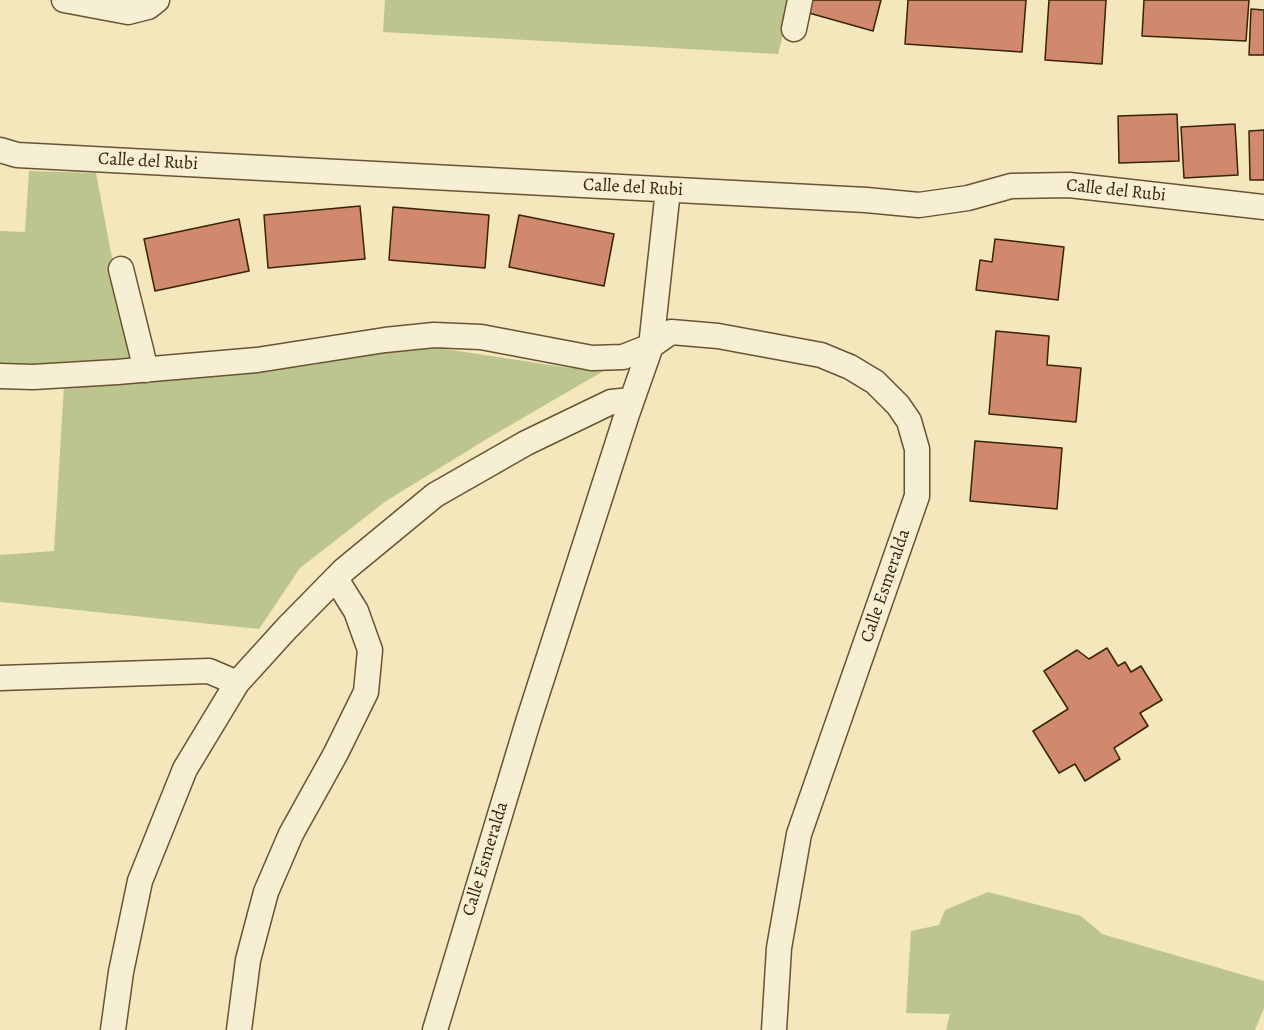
<!DOCTYPE html>
<html>
<head>
<meta charset="utf-8">
<style>
  body { margin:0 }
  canvas { display:block; background:#f3e7bb }
</style>
</head>
<body>
<canvas width="1264" height="1030"></canvas>
<script>
const g = document.querySelector('canvas').getContext('2d');
g.lineJoin = 'round';
function paint(path, color) { g.fillStyle = color; g.fill(path, 'evenodd'); }
const poly = rows => new Path2D(rows.map(r => 'M' + r).join(''));
function trace(path, color, width, dash) { g.strokeStyle = color; g.lineWidth = width; g.lineCap = dash ? 'butt' : 'round'; g.setLineDash(dash || []); g.stroke(path); }
function label(font, color, halo, rows, align = 'center') {
  g.font = font + ' Alegreya,serif'; g.lineWidth = 5; g.setLineDash([]); g.textBaseline = 'middle'; g.strokeStyle = halo; g.fillStyle = color; for (const [text, x, y, turn = 0] of rows) {
    g.save(); g.translate(x, y); g.rotate((+turn || 0) * Math.PI / 180); g.textAlign = isNaN(turn) ? turn : align; if (halo) g.strokeText(text, 0, 0); g.fillText(text, 0, 0); g.restore();
  }
}
paint(poly([
  [385,0,792,0,778,54,383,32],
  [29,171,96,173,132,364,0,368,0,231,25,232],
  [419,345,570,368,612,366,490,437,386,501,300,568,259,629,0,602,0,555,54,551,64,385,312,365],
  [988,892,1081,916,1102,934,1264,981,1264,1008,1255,1030,946,1030,950,1014,906,1013,911,931,939,925,945,910]
]), '#bdc58f');
const building = poly([
  [812,0,881,0,873,31,809,13,812,0],
  [908,0,1026,0,1022,52,905,44,908,0],
  [1049,0,1106,0,1102,64,1045,60,1049,0],
  [1144,0,1249,0,1246,41,1142,36,1144,0],
  [1251,9,1264,10,1264,55,1249,55,1251,9],
  [1177,114,1179,161,1119,163,1118,116,1177,114],
  [1235,124,1238,175,1184,178,1181,127,1235,124],
  [1264,130,1264,180,1250,180,1249,131,1264,130],
  [360,206,365,259,268,268,264,215,360,206],
  [393,207,489,215,485,268,389,260,393,207],
  [519,215,614,234,604,286,509,267,519,215],
  [239,219,249,271,155,291,144,239,239,219],
  [995,239,1064,247,1058,300,976,290,980,260,992,262,995,239],
  [996,331,1049,336,1047,365,1081,368,1076,422,989,414,996,331],
  [975,441,1062,448,1057,509,970,501,975,441],
  [1107,648,1118,666,1125,662,1131,672,1141,666,1162,700,1140,713,1148,726,1114,748,1120,759,1085,781,1075,764,1059,773,1033,731,1068,709,1044,671,1077,650,1089,659,1107,648]
]);
paint(building, '#d0896d');
trace(building, '#392206', 1.5);
const minor = poly([
  [64,0,128,12,148,7,157,0],
  [794,29,800,0],
  [0,150,17,155,866,200,919,205,968,198,1011,186,1069,185,1264,207],
  [121,269,146,370],
  [0,376,33,377,117,372,257,360,385,340,434,335,481,337,592,358,623,357,651,346,671,332,718,336,821,355,850,367,875,382,898,405,909,421,917,449,917,496,799,834,779,948,774,1030],
  [0,678,209,671,237,683],
  [113,1030,121,972,140,881,185,769,237,683,287,628,344,570,435,495,526,443,611,402,631,400],
  [239,1030,248,960,266,892,291,834,336,753,366,692,370,650,356,611,336,579],
  [435,1030,528,722,626,417,651,346,668,190]
]);
trace(minor, '#685333', 27);
trace(minor, '#f7efd3', 24);
label('18px', '#392206', '#f7efd3', [
  ["Calle del Rubi",148,162,3],
  ["Calle del Rubi",633,188,3],
  ["Calle del Rubi",1116,191,6],
  ["Calle Esmeralda",886,586,-71],
  ["Calle Esmeralda",486,859,-73]
]);
</script>
</body>
</html>
